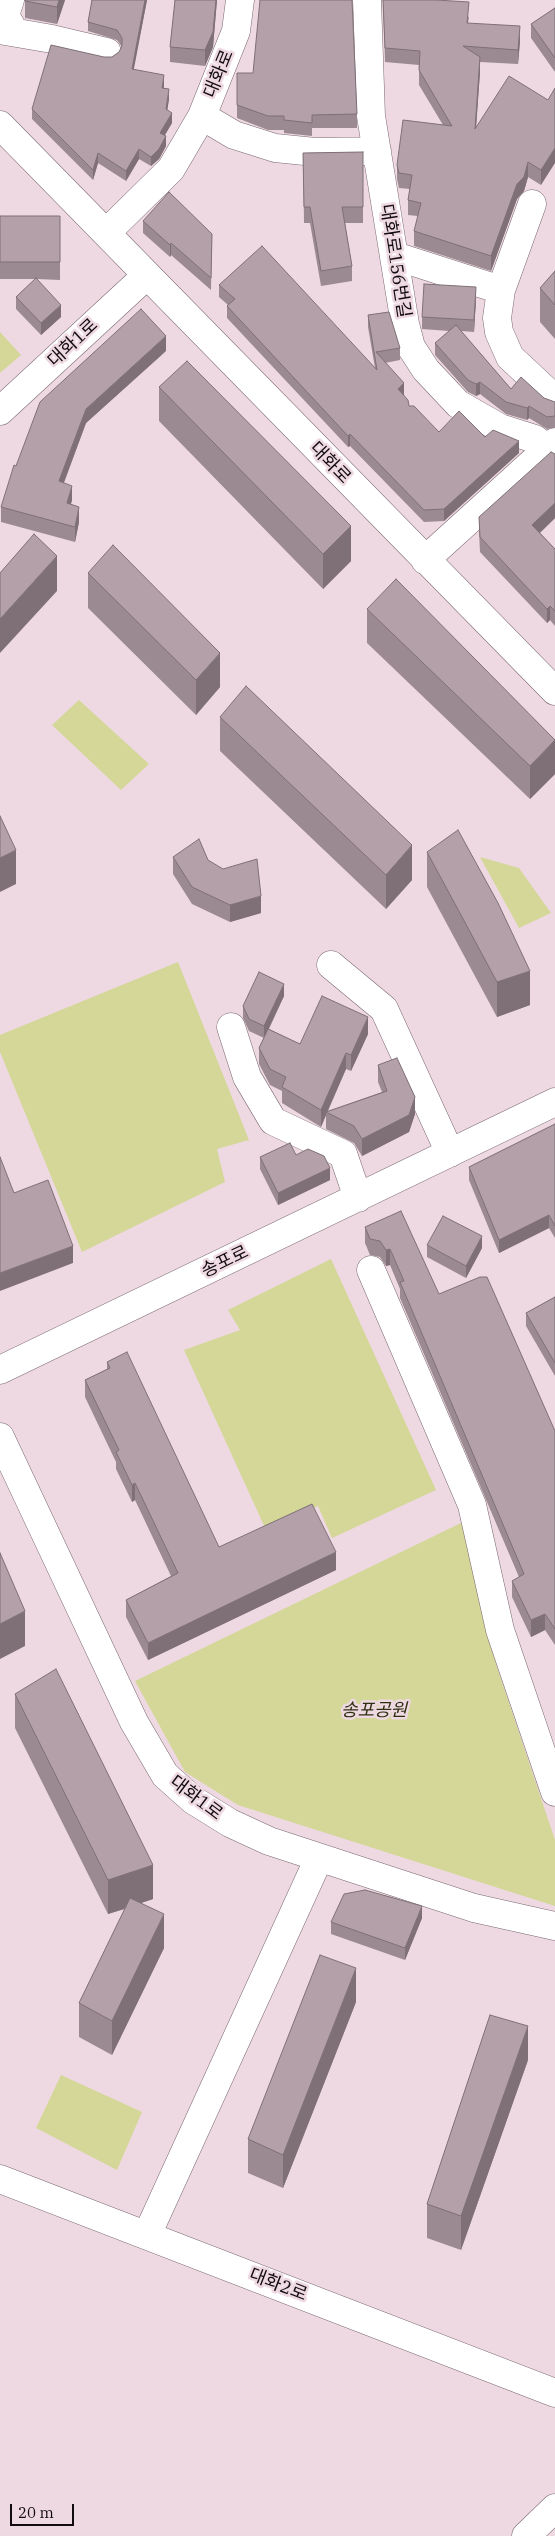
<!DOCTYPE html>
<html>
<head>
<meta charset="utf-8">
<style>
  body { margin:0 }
  #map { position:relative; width:555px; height:2536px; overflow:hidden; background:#eed9e2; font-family:"IBM Plex Serif",serif }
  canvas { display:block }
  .scale { position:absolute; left:10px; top:2504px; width:64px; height:22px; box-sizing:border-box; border:2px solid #120c0f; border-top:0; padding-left:6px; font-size:15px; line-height:18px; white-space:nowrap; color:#120c0f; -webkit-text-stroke:4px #eed9e2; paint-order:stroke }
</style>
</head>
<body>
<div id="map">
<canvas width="555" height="2536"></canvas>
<div class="scale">20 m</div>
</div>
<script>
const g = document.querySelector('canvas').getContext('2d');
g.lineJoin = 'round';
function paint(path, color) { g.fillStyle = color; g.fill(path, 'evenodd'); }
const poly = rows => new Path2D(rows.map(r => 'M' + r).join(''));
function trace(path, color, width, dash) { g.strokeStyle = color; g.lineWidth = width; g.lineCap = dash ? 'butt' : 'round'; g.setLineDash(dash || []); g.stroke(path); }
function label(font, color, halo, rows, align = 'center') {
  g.font = font + ' "IBM Plex Serif","Noto Sans KR",serif'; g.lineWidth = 5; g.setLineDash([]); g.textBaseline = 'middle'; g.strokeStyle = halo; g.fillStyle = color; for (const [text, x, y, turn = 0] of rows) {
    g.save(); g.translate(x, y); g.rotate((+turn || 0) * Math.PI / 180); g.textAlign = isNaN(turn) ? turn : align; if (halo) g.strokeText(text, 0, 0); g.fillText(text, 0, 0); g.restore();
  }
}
paint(poly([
  [0,332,21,355,0,373],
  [79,700,149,764,121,790,52,725],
  [480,857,519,868,551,913,519,928],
  [178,962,249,1140,217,1149,225,1182,82,1252,0,1052,0,1035],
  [331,1259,436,1490,332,1538,318,1506,266,1530,184,1350,240,1330,228,1310],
  [463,1522,496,1664,555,1840,555,1906,238,1805,185,1772,135,1681],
  [61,2075,142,2112,117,2170,36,2128]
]), '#d4d797');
const minor = poly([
  [10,0,5,15,14,31],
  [367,0,371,116,405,324,411,347,426,370,458,404,500,428,535,439,547,450],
  [0,30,52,39,107,52],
  [202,116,234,135,275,148,315,152,377,151],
  [0,125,555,691],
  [532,204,501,290,497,318,499,332,510,357,555,399],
  [107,232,171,169,202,116,236,31,240,0],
  [395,256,501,290],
  [0,411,146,276],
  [425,560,555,442],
  [331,965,384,1009,450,1153],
  [231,1027,247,1077,273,1121,343,1154,358,1198],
  [371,1270,472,1505,500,1630,555,1792],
  [0,1370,555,1102],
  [0,1437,134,1722,165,1775,193,1800,230,1823,269,1841,474,1908,555,1926],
  [0,2179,555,2393],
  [147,2235,319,1858],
  [526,2536,555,2508]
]);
trace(minor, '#7a6870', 29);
trace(minor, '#fff', 28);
paint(poly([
  [65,0,57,24,25,18,25,1],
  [92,0,147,0,133,70,164,85,164,88,169,99,167,110,172,123,165,135,166,146,159,159,151,166,139,159,126,181,98,163,93,180,32,119,32,109,104,57,112,57,119,52,122,47,117,40,88,31,88,22],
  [175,0,217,0,213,47,205,66,170,62,170,47],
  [383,0,436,0,469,17,468,23,520,41,518,64,480,62,480,72,476,127,548,100,541,185,528,177,524,191,517,199,491,271,414,246,414,231,418,216,408,215,408,200,410,189,399,188,397,179,397,165,443,125,419,85,419,65,385,62],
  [555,8,555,72,531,38,531,24],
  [237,73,357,114,357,128,312,128,312,136,284,133,284,130,268,130,237,118],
  [363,152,363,223,345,223,352,266,352,281,321,286,310,223,304,223,303,153],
  [0,216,60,216,60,280,37,279,61,317,41,335,16,309,16,297,35,279,0,279],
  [143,221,212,234,211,290,171,255,170,257,143,233],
  [555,271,555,339,540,322,540,288],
  [219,285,375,368,368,327,368,315,400,348,400,360,385,363,404,395,409,406,439,432,485,437,519,453,444,521,424,522,350,446,348,447,227,318,227,306,228,305,219,297],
  [476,299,474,332,461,331,511,389,555,402,555,428,547,429,529,418,527,420,506,414,480,394,476,396,468,392,435,355,435,343,449,331,422,329,422,317],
  [166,351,86,423,64,483,72,500,71,504,79,522,75,542,1,522,1,507,16,466],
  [159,387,351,561,323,589,159,421],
  [555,454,555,518,540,533,555,549,555,626,550,620,547,623,480,552,479,532,479,517],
  [88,573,220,687,196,715,88,608],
  [367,609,555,774,530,799,367,643],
  [220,717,412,880,386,909,220,751],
  [427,852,530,1005,497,1017,427,887],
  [173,857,208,860,261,913,230,922,192,904,173,874],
  [284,996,269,1029,300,1044,368,1034,351,1071,346,1069,328,1111,382,1092,378,1082,378,1065,415,1114,409,1132,362,1156,354,1143,326,1129,326,1115,321,1127,282,1103,282,1091,270,1085,259,1064,259,1048,264,1038,249,1031,243,1018,243,1006],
  [555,1124,555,1238,549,1228,499,1253,469,1180,469,1167],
  [260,1157,330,1180,278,1205,260,1169],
  [365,1227,439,1294,555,1431,555,1645,545,1630,531,1637,512,1597,512,1581,519,1577,400,1298,400,1289,390,1265,386,1266,380,1257,370,1255,365,1243],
  [427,1245,482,1248,466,1278,427,1257],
  [555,1297,555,1376,526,1326,526,1313],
  [107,1362,219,1547,336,1570,148,1660,126,1617,126,1600,171,1576,135,1500,132,1502,116,1469,116,1462,85,1397,85,1380,107,1369],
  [15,1694,153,1899,141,1903,164,1948,112,2055,79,2037,79,2003,125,1909,108,1914,15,1728],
  [422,1918,405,1960,331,1934,331,1922],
  [356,2002,283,2188,248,2173,248,2139],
  [528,2060,461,2250,427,2238,427,2204]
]), '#9b8a91');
paint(poly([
  [59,0,65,0,57,24,57,7],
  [145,0,147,0,132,79,132,69],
  [216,0,217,0,213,47,205,66,205,50],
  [520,26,520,41,518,64,518,50],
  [480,57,480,72,475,143,475,129],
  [164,75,164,85,162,98,162,88],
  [169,89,169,99,166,119,166,109],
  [172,113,172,123,160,143,160,133],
  [166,136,166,146,159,159,151,166,151,157],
  [555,148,555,163,541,185,541,170],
  [139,149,139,159,126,181,126,171],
  [98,153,98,163,93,180,93,170],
  [528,162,528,177,524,191,517,199,491,271,491,256,517,184],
  [171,243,171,255,170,257,170,245],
  [476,287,476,299,474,332,474,320],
  [61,305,61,317,41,335,41,323],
  [166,336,166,351,86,423,59,495,59,481,86,409],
  [480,382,480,394,476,396,476,384],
  [404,383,404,395,398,401,398,389],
  [529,406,529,418,527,420,527,408],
  [350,434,350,446,348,447,348,436],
  [519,441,519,453,444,521,444,509],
  [72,486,72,500,67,518,67,503],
  [555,503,555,518,532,540,532,525],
  [79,507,79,522,75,542,75,527],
  [351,526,351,561,323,589,323,554],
  [57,556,57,591,0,653,0,619],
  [550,606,550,620,547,623,547,609],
  [220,653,220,687,196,715,196,680],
  [555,740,555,774,530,799,530,766],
  [412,845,412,880,386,909,386,875],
  [16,850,16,884,0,892,0,858],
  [261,896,261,913,230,922,230,905],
  [530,971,530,1005,497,1017,497,982],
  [284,984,284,996,264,1038,264,1026],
  [368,1017,368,1034,351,1071,351,1055],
  [346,1053,346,1069,327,1112,326,1112,326,1115,321,1127,321,1110],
  [415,1097,415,1114,409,1132,362,1156,362,1139],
  [330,1168,330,1180,278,1205,278,1193],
  [549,1215,549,1228,499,1253,499,1240],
  [482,1236,482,1248,466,1278,466,1266],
  [73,1246,73,1263,0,1291,0,1273],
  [390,1249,390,1265,386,1266,386,1250],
  [135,1483,135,1500,132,1502,132,1485],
  [336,1552,336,1570,148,1660,148,1643],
  [25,1611,25,1646,0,1659,0,1624],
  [545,1614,545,1630,531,1637,531,1620],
  [153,1865,153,1899,108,1914,108,1880],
  [422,1906,422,1918,405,1960,405,1948],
  [164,1914,164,1948,112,2055,112,2021],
  [356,1968,356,2002,283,2188,283,2155],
  [528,2026,528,2060,461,2250,461,2216]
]), '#7e7076');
const building = poly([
  [25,0,59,0,57,7,25,1,25,0],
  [92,0,145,0,132,69,164,75,162,88,169,89,166,109,172,113,160,133,166,136,159,149,151,157,139,149,126,171,98,153,93,170,32,109,51,45,104,57,112,57,119,52,122,46,122,38,117,30,88,22,92,0],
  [175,0,216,0,213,32,205,50,170,47,175,0],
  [260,0,352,0,357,114,312,115,312,123,284,120,284,116,268,116,237,105,237,73,253,73,260,0],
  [383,0,436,0,469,2,467,23,520,26,518,50,463,46,480,57,475,129,509,76,548,100,555,88,555,148,541,170,528,162,524,177,517,184,491,256,414,231,421,203,408,200,412,175,399,173,397,165,403,120,452,126,419,70,420,51,385,48,383,0],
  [555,8,555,58,531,24,555,8],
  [363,152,363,207,342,207,352,266,321,271,310,207,304,207,303,153,363,152],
  [169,192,212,234,211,278,171,243,170,245,143,221,169,192],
  [0,216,60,216,60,262,0,262,0,216],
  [262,246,377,370,368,315,389,312,400,348,376,352,404,383,398,389,408,400,409,406,414,406,439,432,459,411,485,437,493,430,519,441,444,509,424,510,350,434,348,436,227,306,235,299,219,285,262,246],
  [555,271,555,305,540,288,555,271],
  [36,278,61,305,41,323,16,297,36,278],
  [424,284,476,287,474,320,422,317,424,284],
  [141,309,166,336,86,409,59,481,72,486,67,503,79,507,75,527,1,507,14,465,16,466,40,402,141,309],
  [456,325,511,389,521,377,544,398,555,402,555,416,547,417,529,406,527,408,506,402,480,382,476,384,468,380,435,343,456,325],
  [187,361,351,526,323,554,159,387,187,361],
  [551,452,555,454,555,503,532,525,555,549,555,611,550,606,547,609,480,537,479,517,551,452],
  [34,534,57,556,0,619,0,573,34,534],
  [113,545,220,653,196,680,88,573,113,545],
  [396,579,555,740,530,766,367,609,396,579],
  [246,686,412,845,386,875,220,717,246,686],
  [0,816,16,850,0,858,0,816],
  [458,830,498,903,530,971,497,982,427,852,458,830],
  [199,839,208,860,223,869,257,859,261,896,230,905,192,887,173,857,199,839],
  [259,972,284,984,264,1026,249,1019,243,1006,259,972],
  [322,996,368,1017,351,1055,346,1053,321,1110,282,1087,286,1077,270,1069,259,1048,268,1029,300,1044,322,996],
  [397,1058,415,1097,409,1115,362,1139,354,1126,326,1112,387,1091,378,1065,397,1058],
  [555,1124,555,1226,549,1215,499,1240,469,1167,555,1124],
  [290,1143,296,1155,308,1149,324,1156,330,1168,278,1193,260,1157,290,1143],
  [0,1157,14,1193,48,1180,73,1246,0,1273,0,1157],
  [401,1211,439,1294,480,1277,487,1277,555,1431,555,1629,545,1614,531,1620,512,1581,524,1574,400,1282,404,1281,390,1249,386,1250,380,1241,370,1239,365,1227,401,1211],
  [443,1216,482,1236,466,1266,427,1245,443,1216],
  [555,1297,555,1363,526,1313,555,1297],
  [127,1352,219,1547,312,1504,336,1552,148,1643,126,1600,178,1573,135,1483,132,1485,116,1452,119,1450,85,1380,110,1368,107,1362,127,1352],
  [0,1553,25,1611,0,1624,0,1553],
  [56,1669,153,1865,108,1880,15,1694,56,1669],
  [365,1890,422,1906,405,1948,331,1922,344,1894,365,1890],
  [130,1898,164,1914,112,2021,79,2003,130,1898],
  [320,1955,356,1968,283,2155,248,2139,320,1955],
  [490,2015,528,2026,461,2216,427,2204,490,2015]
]);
paint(building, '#b4a0a9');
trace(building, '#7e7076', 1);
label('18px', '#120c0f', '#eed9e2', [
  ["대화로",219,74,-68],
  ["대화로156번길",395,261,81],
  ["대화1로",73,343,-43],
  ["대화로",330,463,46],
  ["송포로",225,1262,-26],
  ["대화1로",196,1798,37],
  ["대화2로",278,2285,21]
]);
label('italic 18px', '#2f3010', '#eed9e2', [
  ["송포공원",374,1711]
]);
</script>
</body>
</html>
